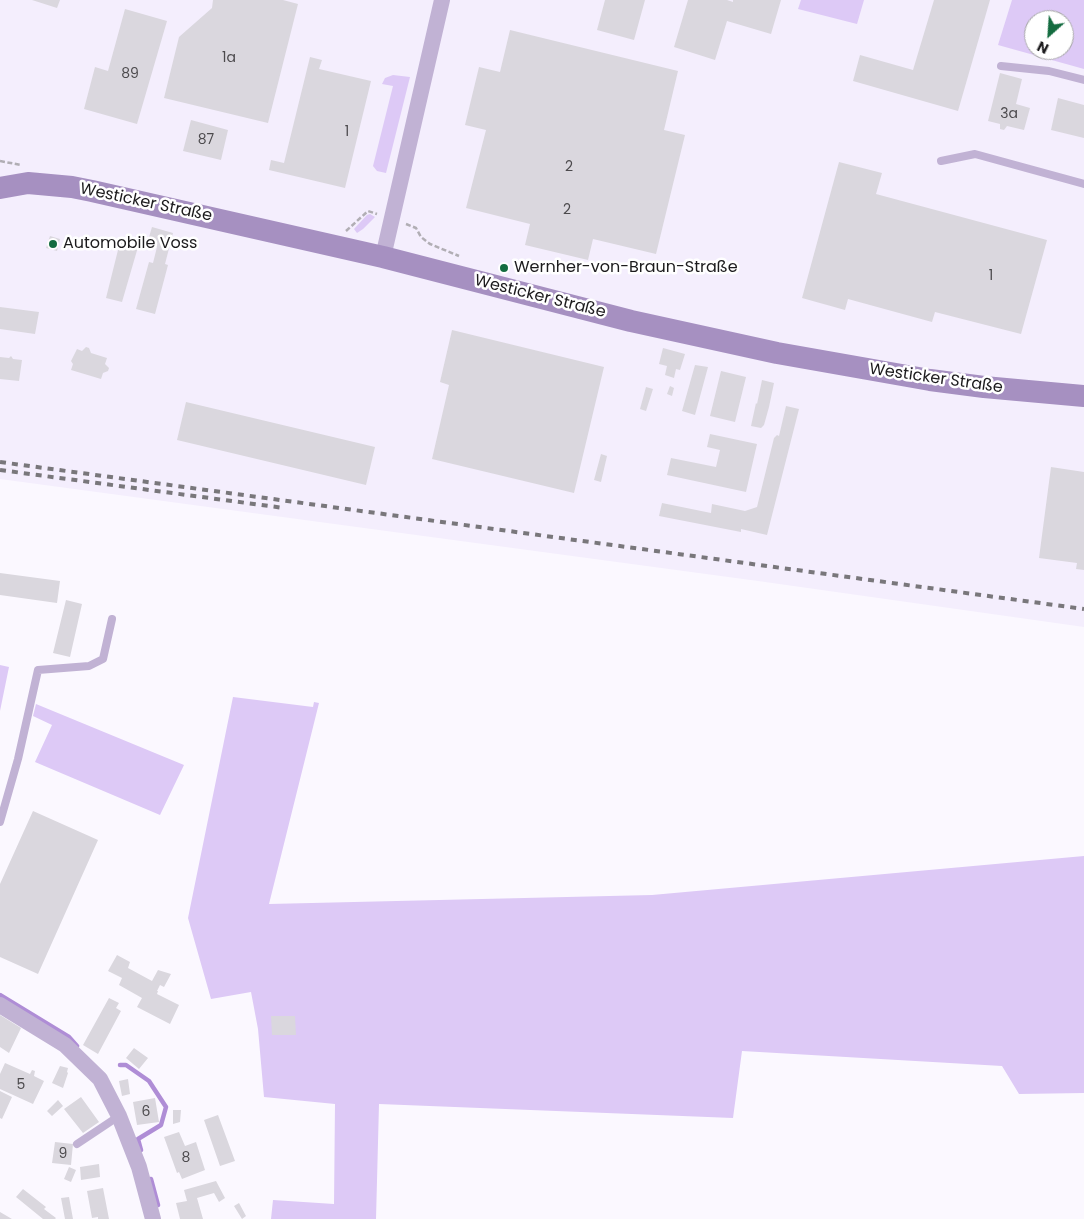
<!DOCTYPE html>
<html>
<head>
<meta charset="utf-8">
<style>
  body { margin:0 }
  #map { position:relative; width:1084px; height:1219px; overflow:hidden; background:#fbf8ff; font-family:Poppins,sans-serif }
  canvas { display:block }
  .north { position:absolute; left:1024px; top:10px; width:50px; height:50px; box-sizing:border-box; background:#fff; border:1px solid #a4a4a5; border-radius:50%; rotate:206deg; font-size:14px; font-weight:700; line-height:20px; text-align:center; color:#1c1b1d }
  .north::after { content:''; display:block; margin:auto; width:18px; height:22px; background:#146c40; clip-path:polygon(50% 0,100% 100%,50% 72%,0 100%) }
</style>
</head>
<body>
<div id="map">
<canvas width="1084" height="1219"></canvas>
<div class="north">N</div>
</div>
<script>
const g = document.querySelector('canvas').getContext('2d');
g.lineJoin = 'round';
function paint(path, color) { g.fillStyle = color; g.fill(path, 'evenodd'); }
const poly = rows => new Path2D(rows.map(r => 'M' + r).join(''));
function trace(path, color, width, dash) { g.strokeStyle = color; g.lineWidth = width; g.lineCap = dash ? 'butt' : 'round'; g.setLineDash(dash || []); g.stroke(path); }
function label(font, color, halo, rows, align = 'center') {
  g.font = font + ' Poppins,sans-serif'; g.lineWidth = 5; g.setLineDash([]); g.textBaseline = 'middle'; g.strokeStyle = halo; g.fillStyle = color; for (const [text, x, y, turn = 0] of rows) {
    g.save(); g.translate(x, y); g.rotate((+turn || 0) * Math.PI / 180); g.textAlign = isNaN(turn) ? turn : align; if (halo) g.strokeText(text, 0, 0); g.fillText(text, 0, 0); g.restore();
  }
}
paint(poly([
  [0,0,1084,0,1084,627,758,581,0,479],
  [1034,20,1064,20,1064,50,1034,50]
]), '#f4eefd');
paint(poly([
  [801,0,864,0,857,24,798,9],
  [1012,0,1084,0,1084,69,998,45],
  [1034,20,1064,20,1064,50,1034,50],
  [393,75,410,77,386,173,377,171,373,166,393,86,382,84,385,78],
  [370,214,375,217,363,229,357,233,354,229,367,215],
  [0,665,9,667,0,711],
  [233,697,313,707,314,702,319,703,269,904,652,895,1084,856,1084,1093,1019,1094,1002,1066,742,1051,733,1118,379,1104,376,1219,271,1219,273,1200,334,1204,335,1104,264,1097,258,1029,251,992,211,999,188,918],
  [36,704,184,765,160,815,35,762,52,725,33,716]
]), '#ddc9f6');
trace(poly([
  [0,995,69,1037,77,1046],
  [120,1065,126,1065,149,1081,166,1107,161,1125,138,1139,141,1150],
  [151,1179,158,1205]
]), '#af8dd6', 4.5);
paint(poly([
  [32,0,60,0,57,8],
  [213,0,283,0,298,4,268,123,164,98,179,37,212,8],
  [605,0,645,0,634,40,597,30],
  [688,0,727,0,733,2,733,0,781,0,771,34,727,21,715,60,674,47],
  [934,0,990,0,958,111,853,81,860,55,913,70],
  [125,9,167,21,137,124,84,109,95,67,108,71],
  [510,30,678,71,664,130,685,135,656,254,593,239,588,260,525,245,530,224,466,208,486,130,465,125,479,67,500,72],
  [310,57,322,60,319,69,371,81,345,188,269,170,271,160,284,163],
  [1000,73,1022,79,1016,104,1030,108,1024,130,1007,126,1004,130,1000,129,1000,124,988,121],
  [1058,98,1084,105,1084,138,1051,130],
  [191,120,228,130,221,160,183,151],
  [839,162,882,173,876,194,1047,240,1021,334,935,312,932,322,848,299,845,310,802,298],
  [152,227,173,233,165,264,168,265,155,314,136,309,149,262,153,263,157,247,147,244],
  [50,236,60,239,57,251,46,248],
  [120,242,138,247,122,302,106,298],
  [0,307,39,312,35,334,0,329],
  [452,330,604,367,574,493,432,459,449,385,440,382],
  [86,347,89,348,91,353,107,358,105,364,109,368,108,371,103,373,101,379,71,370,73,364,71,361,77,349,82,351],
  [663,348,685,354,680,370,676,369,674,378,665,375,667,366,659,364],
  [11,356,13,359,22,360,19,381,0,379,0,357,9,358],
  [695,365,708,367,695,415,682,411],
  [721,371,746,377,735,422,710,416],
  [762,380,774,383,769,407,764,425,761,428,751,426,756,403,757,404],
  [670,386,674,388,672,396,667,394],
  [646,387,653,389,646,411,640,409],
  [186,402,375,447,366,485,177,440],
  [786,406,799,409,767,535,741,529,741,532,659,516,662,503,711,513,712,504,745,511,757,507,774,438,777,435,779,436],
  [710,434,757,444,746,492,667,475,671,458,716,467,720,450,707,447],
  [601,454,607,456,601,482,594,480],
  [1051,467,1084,472,1084,570,1076,569,1077,563,1039,558],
  [0,573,60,581,57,603,0,595],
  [66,600,82,604,70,657,53,653],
  [33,811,98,840,38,974,0,957,0,884],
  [117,955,130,962,128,968,152,981,158,970,171,974,164,987,160,985,157,991,158,991,157,994,179,1005,170,1024,137,1007,142,998,119,985,122,978,108,971],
  [109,998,119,1003,116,1008,121,1011,98,1054,83,1045],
  [0,1015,21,1028,9,1053,0,1047],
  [271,1016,295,1016,296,1035,272,1035],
  [134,1048,148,1058,139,1069,126,1058],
  [5,1063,30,1074,32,1070,35,1071,34,1076,44,1081,33,1104,0,1089,0,1074],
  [60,1066,68,1068,67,1072,68,1073,63,1088,52,1083],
  [128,1079,130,1094,122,1096,119,1081],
  [0,1091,12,1097,2,1119,0,1118],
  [81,1097,99,1122,83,1133,64,1109],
  [155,1098,159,1122,137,1125,133,1102],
  [58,1100,63,1106,52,1116,47,1111],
  [173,1110,181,1110,180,1122,173,1124],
  [218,1115,235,1161,220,1166,204,1120],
  [179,1132,185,1146,196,1142,205,1170,182,1179,179,1172,177,1173,164,1137],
  [55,1142,73,1144,71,1165,52,1163],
  [99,1164,100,1177,81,1180,80,1167],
  [69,1167,76,1170,71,1182,64,1179],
  [216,1181,225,1198,219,1202,214,1193,197,1198,203,1219,180,1219,176,1203,187,1201,184,1190],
  [103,1188,109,1219,98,1219,98,1217,92,1218,87,1191],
  [23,1189,46,1207,44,1209,56,1218,55,1219,43,1219,16,1197],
  [69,1197,73,1219,65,1219,61,1198],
  [239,1203,246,1216,242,1219,234,1206],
  [0,1212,12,1219,0,1219]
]), '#dad7de');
trace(poly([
  [0,161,21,165],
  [406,224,416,228,421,237,430,244,459,256],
  [346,231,368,211,377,214]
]), '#b1aeb4', 2.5, [5, 2.5]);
trace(poly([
  [1001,66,1049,71,1084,80],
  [941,161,975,154,1084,184],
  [0,822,18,759,38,670,89,666,103,659,112,619],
  [77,1144,119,1116]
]), '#c1b2d4', 8);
trace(poly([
  [383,257,442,0],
  [0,1005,65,1045,100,1079,119,1116,139,1167,153,1219]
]), '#c1b2d4', 16);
trace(poly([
  [0,188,28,183,72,187,92,191,383,257,631,321,777,353,930,380,984,387,1084,396]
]), '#a690c1', 22);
trace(poly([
  [0,462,1084,609],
  [0,470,284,508]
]), '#79777b', 4, [6, 6]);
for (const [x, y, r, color] of [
  [53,244,5,"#146c40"],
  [504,268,5,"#146c40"]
]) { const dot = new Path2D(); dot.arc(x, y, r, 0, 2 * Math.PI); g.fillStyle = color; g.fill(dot); trace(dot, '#fff', 2); }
label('14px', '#4c4a4d', null, [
  ["1a",229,58],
  ["89",130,74],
  ["3a",1009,114],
  ["1",347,132],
  ["87",206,140],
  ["2",569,167],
  ["2",567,210],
  ["1",991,276],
  ["5",21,1085],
  ["6",146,1112],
  ["9",63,1154],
  ["8",186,1158]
]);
label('16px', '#1c1b1d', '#fff', [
  ["Westicker Straße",146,203,12],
  ["Westicker Straße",540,297,14],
  ["Westicker Straße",936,379,8]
]);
label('16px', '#1c1b1d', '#fff', [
  ["Automobile Voss",63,244],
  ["Wernher-von-Braun-Straße",514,268]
], 'left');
</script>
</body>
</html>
